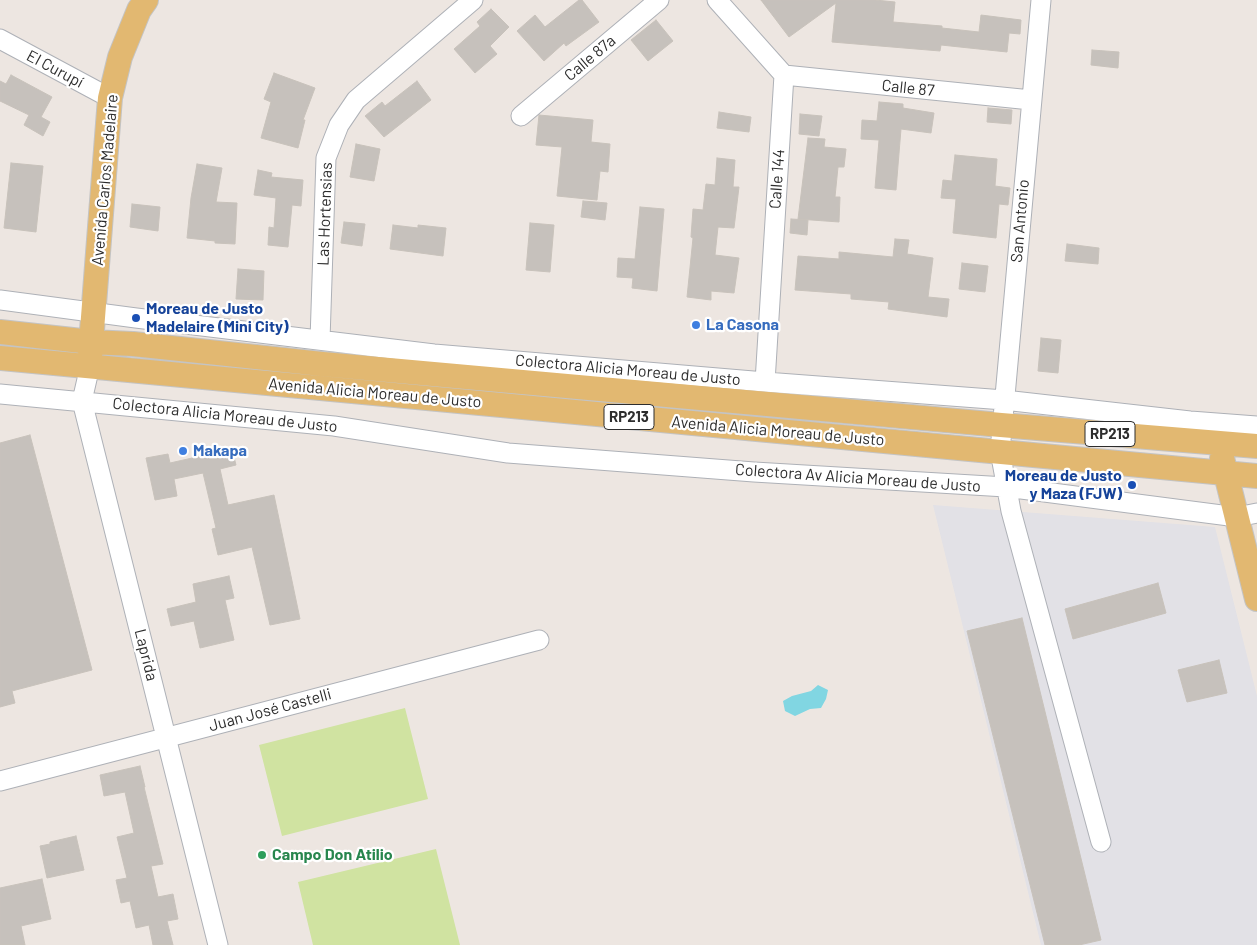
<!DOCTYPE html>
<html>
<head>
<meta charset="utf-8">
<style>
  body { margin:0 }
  canvas { display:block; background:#ede6e1 }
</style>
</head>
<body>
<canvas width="1257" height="945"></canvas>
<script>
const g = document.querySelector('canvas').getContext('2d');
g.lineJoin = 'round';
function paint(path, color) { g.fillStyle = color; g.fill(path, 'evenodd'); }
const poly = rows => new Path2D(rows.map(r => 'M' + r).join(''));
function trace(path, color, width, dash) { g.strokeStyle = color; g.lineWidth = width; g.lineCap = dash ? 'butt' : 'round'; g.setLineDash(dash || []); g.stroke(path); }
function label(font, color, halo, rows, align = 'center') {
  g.font = font + ' Barlow,sans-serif'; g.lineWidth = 4.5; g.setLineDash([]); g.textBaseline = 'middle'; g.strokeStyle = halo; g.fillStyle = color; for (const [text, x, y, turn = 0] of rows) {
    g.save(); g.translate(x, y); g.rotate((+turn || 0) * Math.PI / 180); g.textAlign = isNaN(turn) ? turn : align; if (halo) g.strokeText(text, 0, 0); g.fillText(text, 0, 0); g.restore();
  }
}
paint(poly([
  [933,505,1215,527,1257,696,1257,945,1041,945]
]), '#e2e1e6');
paint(poly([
  [405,708,428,799,282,836,259,745],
  [436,849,460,945,313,945,298,882]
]), '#d0e3a1');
paint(poly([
  [818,685,828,690,826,699,821,708,810,709,795,716,785,711,783,701,792,696,811,691]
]), '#81d6e2');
const building = poly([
  [579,0,582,0,599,22,566,46,564,43,544,61,517,31,535,15,545,27,579,0],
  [761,0,875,0,895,2,893,22,942,26,942,28,979,32,981,15,1021,20,1020,34,1009,33,1007,52,941,45,940,51,832,42,836,3,789,37,761,0],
  [491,9,509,27,490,46,497,54,475,73,454,49,480,26,477,22,491,9],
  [656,20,673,41,648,61,631,40,656,20],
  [1092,50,1119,52,1118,68,1091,65,1092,50],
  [274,73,315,88,303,120,305,120,298,148,261,138,271,102,264,99,274,73],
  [11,75,52,97,41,117,50,122,43,136,24,125,29,115,0,101,0,81,6,84,11,75],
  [417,81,431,100,384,137,365,116,382,102,385,106,417,81],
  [879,102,903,104,903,108,934,113,931,133,901,129,896,190,875,188,879,140,861,139,862,120,877,121,879,102],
  [988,108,1012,110,1011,124,987,122,988,108],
  [719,112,751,117,749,132,717,128,719,112],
  [800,114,822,116,819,136,799,134,800,114],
  [539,115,593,120,591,142,610,144,608,172,600,171,597,200,557,196,562,147,536,145,539,115],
  [808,138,825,139,824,147,846,149,844,167,838,167,835,197,840,197,839,222,798,219,808,138],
  [356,144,380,149,374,181,350,177,356,144],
  [955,155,997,159,995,186,1010,188,1008,205,999,204,996,238,953,233,956,199,941,198,943,180,952,181,955,155],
  [717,158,735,160,733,187,739,187,734,228,718,227,715,255,739,258,734,293,711,291,711,300,687,297,693,238,691,237,693,209,703,210,706,184,715,185,717,158],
  [11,163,43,166,36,232,4,228,11,163],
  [197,164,222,168,216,202,237,203,235,244,215,243,215,241,187,238,191,198,197,164],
  [258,170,272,173,271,177,303,180,301,206,292,205,288,247,268,245,269,227,274,228,276,198,254,195,258,170],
  [583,201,607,203,605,220,581,217,583,201],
  [132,204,160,207,158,231,130,227,132,204],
  [640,207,664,209,657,291,632,288,633,278,617,277,618,258,635,259,640,207],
  [791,219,808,220,807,235,790,233,791,219],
  [344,222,365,224,362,246,341,243,344,222],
  [530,223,554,225,550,272,526,270,530,223],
  [393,225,418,228,418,225,446,228,443,256,390,249,393,225],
  [895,239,909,240,907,254,933,258,928,297,949,299,947,317,888,309,889,302,851,299,851,294,795,290,798,256,839,259,839,252,893,257,895,239],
  [1067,244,1099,248,1098,264,1065,261,1067,244],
  [962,263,988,266,985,292,959,289,962,263],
  [238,269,264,271,263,300,236,299,238,269],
  [1041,338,1061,340,1058,373,1038,371,1041,338],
  [30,435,92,670,12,691,15,703,0,707,0,443,30,435],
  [232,449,236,465,220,469,228,505,274,495,300,619,270,625,252,547,218,555,212,529,216,528,203,473,174,479,177,496,155,500,146,458,168,454,170,463,232,449],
  [229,576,234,598,225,600,234,640,200,648,194,621,171,626,167,609,196,602,193,584,229,576],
  [1158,583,1166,613,1073,639,1065,609,1158,583],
  [1022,618,1101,940,1079,945,1045,945,967,631,1022,618],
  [1219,660,1227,693,1187,702,1178,670,1219,660],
  [140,766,145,787,144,787,163,864,151,866,158,897,173,894,178,919,167,921,173,945,153,945,149,925,136,928,130,901,121,903,116,880,127,878,117,837,134,833,125,792,104,796,100,775,140,766],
  [76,836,84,870,47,878,40,846,50,844,50,842,76,836],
  [42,879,51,919,21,926,25,945,0,945,0,888,42,879]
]);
paint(building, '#c6c1bc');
trace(building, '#c8c2bb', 1);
const minor = poly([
  [717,0,784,75,765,382],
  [1041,0,1000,451,1011,511,1101,842],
  [0,39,110,98],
  [784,75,1031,100],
  [521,116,659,0],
  [0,300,136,318,434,354,765,382,1004,400,1190,421,1257,426],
  [320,340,326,158,339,125,356,100,473,0],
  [90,366,82,401,218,945],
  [0,394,334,426,508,453,754,472,1006,487,1237,517,1257,513],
  [0,781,539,640]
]);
const major = poly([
  [0,332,91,342,133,344,322,364,1001,425,1257,446],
  [90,356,110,98,120,57,139,10,146,0],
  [0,358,1257,476],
  [1222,458,1257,599]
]);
trace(minor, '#aeb1b7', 21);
trace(major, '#c4c4c4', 26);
trace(minor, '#fff', 19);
trace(major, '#e2b871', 24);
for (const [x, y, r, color] of [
  [136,318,5,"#1a4fb4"],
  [696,325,5,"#3f7fe0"],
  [183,451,5,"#3f7fe0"],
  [1132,485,5,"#1a4fb4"],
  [262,855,5,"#2e9e5b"]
]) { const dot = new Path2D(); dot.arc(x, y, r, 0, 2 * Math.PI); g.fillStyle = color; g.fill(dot); trace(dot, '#fff', 2); }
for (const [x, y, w] of [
  [629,417,50],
  [1110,434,50]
]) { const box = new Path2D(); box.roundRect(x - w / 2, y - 12.5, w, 25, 4); g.fillStyle = '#fff'; g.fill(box); trace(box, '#2d2d2d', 1); }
label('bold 15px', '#2d2d2d', null, [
  ["RP213",629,417],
  ["RP213",1110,434]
]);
label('16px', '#2d2d2d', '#fff', [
  ["Calle 87a",590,58,-40],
  ["El Curupí",55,69,28],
  ["Calle 87",908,88,6],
  ["Calle 144",777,179,-86],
  ["Avenida Carlos Madelaire",105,180,-85],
  ["Las Hortensias",325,214,-88],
  ["San Antonio",1020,221,-85],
  ["Colectora Alicia Moreau de Justo",628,370,5],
  ["Avenida Alicia Moreau de Justo",375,393,5],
  ["Colectora Alicia Moreau de Justo",225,415,6],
  ["Avenida Alicia Moreau de Justo",778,431,5],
  ["Colectora Av Alicia Moreau de Justo",858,478,4],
  ["Laprida",146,655,76],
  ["Juan José Castelli",270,710,-15]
]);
label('bold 16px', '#164399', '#fff', [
  ["Moreau de Justo",146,309],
  ["Madelaire (Mini City)",146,327],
  ["Moreau de Justo",1122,476,"right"],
  ["y Maza (FJW)",1122,494,"right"]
], 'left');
label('bold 16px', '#366cbe', '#fff', [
  ["La Casona",706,325],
  ["Makapa",193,451]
], 'left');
label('bold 16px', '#27864d', '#fff', [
  ["Campo Don Atilio",272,855]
], 'left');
</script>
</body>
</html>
